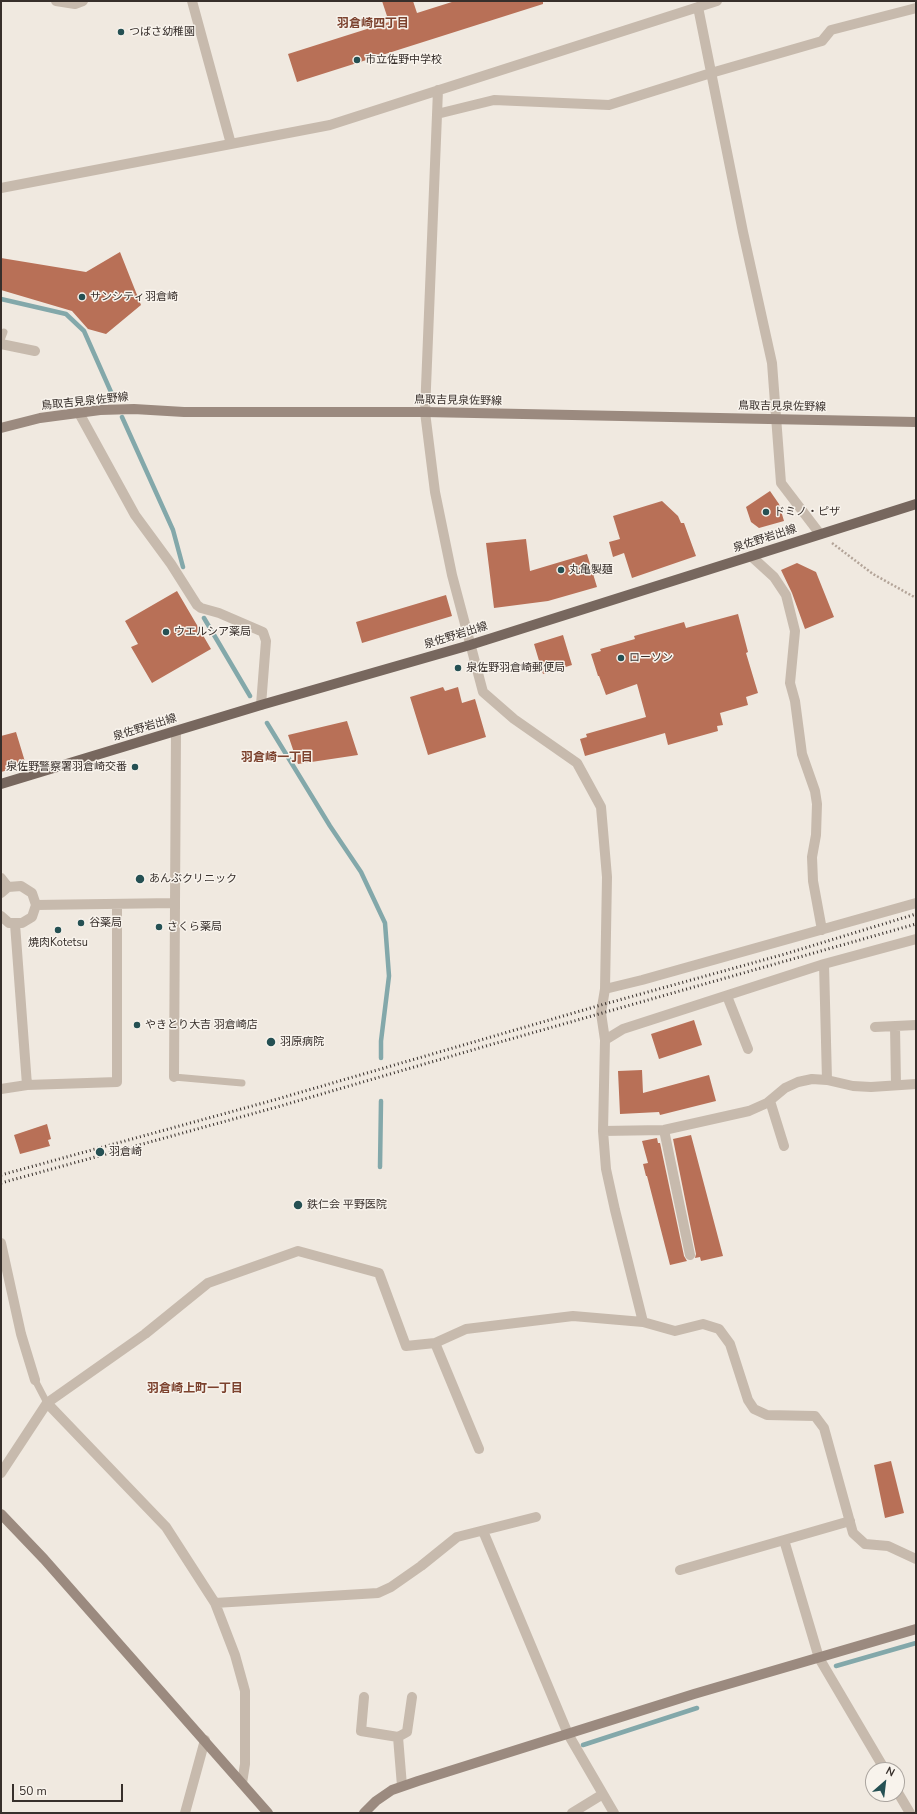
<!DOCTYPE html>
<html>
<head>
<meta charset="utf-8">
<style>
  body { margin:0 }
  #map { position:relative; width:917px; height:1814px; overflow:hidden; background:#f0e9e0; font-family:"Nunito Sans",sans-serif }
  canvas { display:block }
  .frame { position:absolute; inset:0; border:2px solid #372f2b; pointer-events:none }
  .north { position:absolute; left:865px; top:1762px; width:40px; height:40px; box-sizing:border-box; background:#f8f3ec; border:1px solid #aba59f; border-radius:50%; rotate:28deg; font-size:11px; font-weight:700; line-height:16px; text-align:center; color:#372f2b }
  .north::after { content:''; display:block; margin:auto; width:14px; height:18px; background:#255053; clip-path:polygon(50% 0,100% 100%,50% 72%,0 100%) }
  .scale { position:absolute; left:12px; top:1784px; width:111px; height:18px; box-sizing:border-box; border:2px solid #372f2b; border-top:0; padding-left:5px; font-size:12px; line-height:14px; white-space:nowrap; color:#372f2b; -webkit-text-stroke:3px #f8f3ec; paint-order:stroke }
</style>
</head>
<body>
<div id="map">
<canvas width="917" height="1814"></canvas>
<div class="frame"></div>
<div class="north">N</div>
<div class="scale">50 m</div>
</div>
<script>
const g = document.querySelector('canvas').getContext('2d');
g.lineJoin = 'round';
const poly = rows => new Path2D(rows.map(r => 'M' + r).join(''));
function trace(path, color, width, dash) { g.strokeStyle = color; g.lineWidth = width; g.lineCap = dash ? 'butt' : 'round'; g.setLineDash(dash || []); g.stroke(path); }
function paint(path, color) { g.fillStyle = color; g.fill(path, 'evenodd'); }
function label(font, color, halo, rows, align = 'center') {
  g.font = font + ' "Nunito Sans","Noto Sans JP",sans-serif'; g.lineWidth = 3; g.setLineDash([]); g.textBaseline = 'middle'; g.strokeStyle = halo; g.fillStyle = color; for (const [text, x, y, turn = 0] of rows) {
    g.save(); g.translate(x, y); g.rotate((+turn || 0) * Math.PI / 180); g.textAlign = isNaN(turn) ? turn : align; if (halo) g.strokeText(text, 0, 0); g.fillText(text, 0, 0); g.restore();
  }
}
trace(poly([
  [1,299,66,314,84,331,115,401],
  [122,417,173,530,183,567],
  [204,618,250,696],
  [267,723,330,826,361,872,385,923,389,976,381,1041,381,1058],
  [380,1167,381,1101],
  [836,1666,916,1643],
  [583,1745,697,1708]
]), '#83a8aa', 4.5);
paint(poly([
  [382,1,413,1,417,13,455,1,543,1,543,4,297,82,288,54,389,22],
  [120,252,141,305,106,334,88,329,72,311,1,290,1,258,86,272],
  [770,491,779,504,784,521,759,528,751,522,746,507],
  [662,501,678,516,681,523,684,523,696,556,632,578,624,553,613,557,609,542,620,539,613,516],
  [526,539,530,571,587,554,597,587,548,601,494,608,486,543],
  [797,563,816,572,834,617,805,629,792,593,781,570],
  [177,591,211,649,152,683,131,647,138,644,125,621],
  [446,595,452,616,362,643,356,622],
  [738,614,748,652,746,653,758,693,746,697,748,705,720,713,723,725,717,726,718,731,668,745,665,733,585,756,580,739,587,737,586,734,646,717,637,684,606,695,599,676,598,676,591,654,601,651,600,649,635,639,634,636,684,622,686,628],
  [563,635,572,665,543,674,534,644],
  [443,687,445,691,458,687,462,703,475,699,486,737,428,755,410,697],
  [347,721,358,755,298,764,288,735],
  [16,732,26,765,1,772,1,736],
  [694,1020,702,1045,659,1059,651,1034],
  [642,1070,643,1093,709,1075,716,1101,660,1115,659,1112,620,1114,618,1071],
  [47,1124,51,1139,48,1140,50,1146,20,1154,14,1135],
  [691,1135,723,1256,701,1261,700,1257,695,1258,696,1254,673,1139],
  [657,1138,658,1143,660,1143,684,1256,687,1261,670,1265,647,1176,646,1176,643,1164,648,1163,642,1141],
  [891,1461,904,1513,885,1518,874,1465]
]), '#b87057');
trace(poly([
  [832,543,873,574,916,598]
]), '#b3a498', 2.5, [2, 2]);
trace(poly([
  [1,340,4,332],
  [174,1077,242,1083],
  [35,1380,47,1403]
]), '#c7baad', 7);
trace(poly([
  [56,1,75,4,83,1],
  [192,1,231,144],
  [698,7,743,232,772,363,781,483,820,534],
  [438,90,425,412,435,492,452,575,483,692,514,719,577,763,601,807,607,877,605,989,601,1013,605,1040,603,1131,606,1169,615,1210,643,1322],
  [437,114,494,100,609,105,711,73,822,41,831,30,916,8],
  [1,188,330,125,717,1],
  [1,344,35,351],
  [79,413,135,515,171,564,197,605,201,608,219,613,263,632,266,641,261,705],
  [751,556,774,577,786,595,795,631,790,683,795,701,802,754,815,791,817,804,816,835,812,857,813,881,822,930],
  [1,878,8,887],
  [1,893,8,887,21,886,32,893,36,905,32,917,22,923,9,923,1,916],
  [36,905,175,903],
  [15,924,27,1085,117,1082,117,904],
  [824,964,827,1080],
  [605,989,642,980,916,903],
  [727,996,748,1049],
  [895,1026,896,1085],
  [875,1027,916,1025],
  [605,1040,623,1029,824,964,916,939],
  [174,1077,176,731],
  [1,1089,27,1085],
  [770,1101,784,1146],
  [664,1130,690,1255],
  [603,1131,664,1130,749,1111,767,1103,785,1088,798,1082,812,1079,827,1080,853,1086,871,1087,916,1084],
  [1,1243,21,1334,35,1380],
  [435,1343,479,1449],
  [47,1403,166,1527,215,1603,235,1655,245,1691,245,1764,242,1783],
  [1,1473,47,1403,145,1334,208,1283,298,1251,379,1273,406,1346,435,1343,466,1329,573,1316,643,1322,675,1331,703,1324,719,1329,730,1344,748,1400,754,1409,767,1415,815,1416,824,1428,853,1533,865,1544,888,1546,916,1559],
  [483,1531,568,1734,614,1813],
  [784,1540,819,1658,885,1770],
  [680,1570,850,1521],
  [215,1603,378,1593,391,1587,421,1566,457,1537,536,1517],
  [364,1697,361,1731,398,1737],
  [402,1786,398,1737,407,1732,412,1697],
  [897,1791,910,1813],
  [185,1813,205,1740],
  [572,1813,603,1794]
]), '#c7baad', 10);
trace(poly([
  [1,428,40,418,100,410,134,409,184,412,425,412,916,422],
  [1,1514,44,1559,268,1813],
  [364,1813,376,1801,392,1790,418,1781,694,1694,916,1629]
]), '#9b8a7f', 10);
trace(poly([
  [1,784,261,705,470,645,916,504]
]), '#77675e', 10);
trace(poly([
  [1,1175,274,1100,601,1005,785,954,916,914],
  [1,1183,277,1107,493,1044,916,924]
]), '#372f2b', 3, [1, 3]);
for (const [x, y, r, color] of [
  [121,32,4,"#255053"],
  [357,60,4,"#255053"],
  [82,297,4,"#255053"],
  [766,512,4,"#255053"],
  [561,570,4,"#255053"],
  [166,632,4,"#255053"],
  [621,658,4,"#255053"],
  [458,668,4,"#255053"],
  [135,767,4,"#255053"],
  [140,879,5,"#255053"],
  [81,923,4,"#255053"],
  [159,927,4,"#255053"],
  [58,930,4,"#255053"],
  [137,1025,4,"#255053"],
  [271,1042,5,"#255053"],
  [100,1152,5,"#255053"],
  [298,1205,5,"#255053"]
]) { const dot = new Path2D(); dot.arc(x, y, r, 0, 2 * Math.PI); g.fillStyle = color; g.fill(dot); trace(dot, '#f8f3ec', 1.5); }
label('11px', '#372f2b', '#f8f3ec', [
  ["つばさ幼稚園",129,32],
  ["市立佐野中学校",365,60],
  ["サンシティ羽倉崎",90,297],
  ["ドミノ・ピザ",774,512],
  ["丸亀製麺",569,570],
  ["ウエルシア薬局",174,632],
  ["ローソン",629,658],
  ["泉佐野羽倉崎郵便局",466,668],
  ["泉佐野警察署羽倉崎交番",127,767,"right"],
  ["あんぶクリニック",149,879],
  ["谷薬局",89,923],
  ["さくら薬局",167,927],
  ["焼肉Kotetsu",58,943,"center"],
  ["やきとり大吉 羽倉崎店",145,1025],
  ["羽原病院",280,1042],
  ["羽倉崎",109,1152],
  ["鉄仁会 平野医院",307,1205]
], 'left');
label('11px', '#372f2b', '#f8f3ec', [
  ["鳥取吉見泉佐野線",458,401,1],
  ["鳥取吉見泉佐野線",85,402,-6],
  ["鳥取吉見泉佐野線",782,407,1],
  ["泉佐野岩出線",765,539,-18],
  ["泉佐野岩出線",456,636,-17],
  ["泉佐野岩出線",145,728,-17]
]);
label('bold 12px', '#7c422e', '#f8f3ec', [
  ["羽倉崎四丁目",373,24],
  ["羽倉崎一丁目",277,758],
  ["羽倉崎上町一丁目",195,1389]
]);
</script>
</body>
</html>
